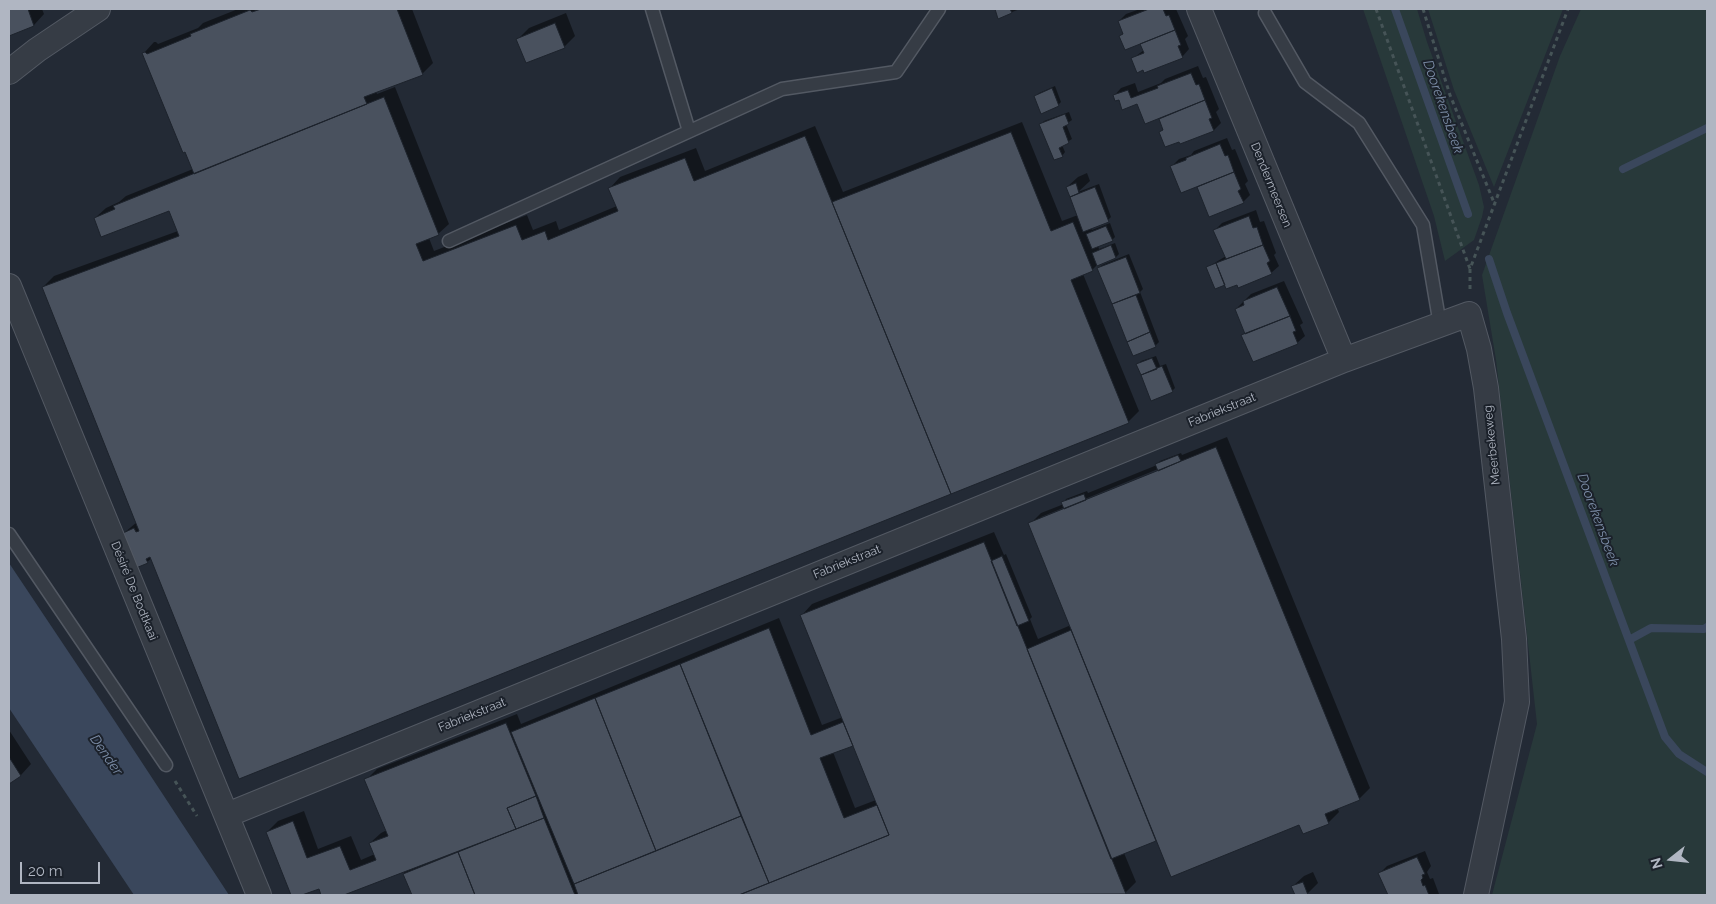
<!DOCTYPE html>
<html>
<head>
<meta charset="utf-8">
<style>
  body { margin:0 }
  #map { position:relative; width:1716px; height:904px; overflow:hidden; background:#232a35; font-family:Raleway,sans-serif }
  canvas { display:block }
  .frame { position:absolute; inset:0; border:10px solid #b0b6c2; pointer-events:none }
  .north { position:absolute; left:1646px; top:834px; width:50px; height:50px; -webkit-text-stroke:4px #1b212a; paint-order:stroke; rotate:254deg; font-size:14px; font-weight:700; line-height:20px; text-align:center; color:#b0b6c2 }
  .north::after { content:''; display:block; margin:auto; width:18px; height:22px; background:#b0b6c2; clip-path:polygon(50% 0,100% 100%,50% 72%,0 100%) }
  .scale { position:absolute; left:20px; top:862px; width:80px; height:22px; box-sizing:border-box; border:2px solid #b0b6c2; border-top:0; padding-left:6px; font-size:15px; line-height:18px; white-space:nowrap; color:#b0b6c2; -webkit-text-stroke:4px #1b212a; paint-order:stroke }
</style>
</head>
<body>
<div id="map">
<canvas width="1716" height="904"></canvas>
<div class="frame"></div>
<div class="north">N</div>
<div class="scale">20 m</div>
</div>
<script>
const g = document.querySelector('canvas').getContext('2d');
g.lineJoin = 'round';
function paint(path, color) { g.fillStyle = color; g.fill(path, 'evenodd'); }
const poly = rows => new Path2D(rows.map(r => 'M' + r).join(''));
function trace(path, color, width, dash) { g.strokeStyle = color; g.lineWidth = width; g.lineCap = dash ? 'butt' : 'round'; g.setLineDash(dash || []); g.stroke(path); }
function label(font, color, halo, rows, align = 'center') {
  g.font = font + ' Raleway,sans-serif'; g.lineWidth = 4; g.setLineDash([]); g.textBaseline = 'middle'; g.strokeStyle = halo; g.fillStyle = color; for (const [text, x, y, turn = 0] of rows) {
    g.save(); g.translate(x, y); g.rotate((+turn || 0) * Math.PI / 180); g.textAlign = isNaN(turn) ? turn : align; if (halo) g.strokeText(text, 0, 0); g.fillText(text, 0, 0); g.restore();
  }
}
paint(poly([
  [1363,9,1417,9,1427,42,1479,185,1484,207,1482,217,1474,240,1445,261,1434,216],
  [1428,9,1563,9,1494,187,1454,90],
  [1581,9,1707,9,1707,895,1492,895,1537,724,1496,360,1482,275,1560,56]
]), '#28393a');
paint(poly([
  [9,563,114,720,229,895,134,895,9,708]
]), '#3a475c');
paint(poly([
  [9,9,42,9,44,14,34,25,9,34],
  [238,9,412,9,433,63,422,74,376,91,377,94,395,87,449,224,438,234,429,238,434,251,527,215,533,230,556,221,559,230,617,206,610,188,620,177,696,148,705,171,815,126,843,192,1022,122,1062,221,1078,215,1067,187,1078,177,1087,173,1090,181,1078,192,1099,184,1111,217,1108,220,1090,227,1092,230,1110,223,1115,237,1112,240,1098,246,1099,249,1115,243,1119,254,1116,257,1099,263,1092,270,1083,274,1139,411,1128,422,240,777,152,558,147,562,124,533,137,522,43,287,54,276,178,231,169,210,95,218,106,208,119,202,126,196,193,169,144,53,154,42,156,42,158,44,198,28,203,23],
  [996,9,1020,9,999,17],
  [1140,9,1176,9,1188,36,1185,39,1189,49,1182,57,1143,69,1132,59,1144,50,1140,42,1120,36,1124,32,1119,21,1126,14],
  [566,13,575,36,564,47,518,39,529,28],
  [1198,66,1203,78,1206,77,1219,109,1216,112,1221,123,1214,130,1160,132,1164,128,1160,117,1138,103,1114,96,1121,88,1135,83,1138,92,1161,83,1165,79],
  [1055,86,1061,102,1058,105,1036,96,1039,93],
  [1069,112,1072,120,1066,124,1072,139,1062,145,1065,152,1062,156,1041,125,1044,121],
  [1227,138,1232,150,1235,149,1248,181,1245,184,1250,195,1243,202,1209,215,1197,185,1172,166,1179,159,1191,155,1194,151],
  [1256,210,1260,222,1264,221,1276,253,1274,255,1279,266,1271,273,1237,283,1208,267,1226,256,1215,230,1222,223],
  [1129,254,1143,289,1140,292,1159,342,1155,346,1134,355,1099,268,1102,265],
  [1284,281,1303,323,1300,325,1305,336,1297,343,1243,335,1245,333,1236,309,1251,294],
  [1156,356,1160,366,1166,364,1175,388,1172,391,1138,365,1141,361],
  [1227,437,1370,788,1359,799,1337,807,1339,812,1328,823,1300,823,1157,840,1124,853,1136,882,1125,893,1120,895,413,895,404,872,340,895,323,895,319,887,299,895,293,895,267,832,278,821,304,811,318,849,351,836,361,860,375,854,370,843,381,833,387,830,366,780,377,769,517,714,521,724,779,618,822,725,843,717,802,615,812,604,994,532,1004,555,1006,554,1032,617,1030,619,1038,639,1071,625,1030,524,1041,513,1064,504,1066,499,1087,491,1088,493,1157,465,1160,461,1181,453,1182,455],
  [1163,467,1164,469,1041,520,1041,517],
  [854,744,876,800,855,808,833,752],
  [9,730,31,764,21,775,9,783],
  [1425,851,1431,866,1427,872,1430,879,1433,878,1439,894,1437,895,1389,895,1380,873,1387,866],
  [1313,872,1318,883,1307,894,1296,895,1293,886,1304,876]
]), '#0007');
trace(poly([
  [1395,9,1468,214],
  [1623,169,1707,128],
  [1489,259,1507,313,1665,737,1679,754,1707,772],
  [1629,640,1651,628,1704,629,1707,627]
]), '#3a475c', 8);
const building = poly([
  [9,9,28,9,34,26,9,36,9,9],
  [261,9,397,9,423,75,364,97,367,104,194,174,185,152,183,153,142,53,145,52,147,54,191,36,190,34,250,10,252,12,261,9],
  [995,9,1010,9,1012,13,998,19,995,9],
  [1149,9,1163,9,1166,16,1169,15,1175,30,1125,50,1119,36,1123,34,1118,21,1149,9],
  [555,23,565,48,526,63,516,39,555,23],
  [1175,30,1181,45,1178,46,1183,58,1144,73,1143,70,1137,73,1131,58,1144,53,1140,44,1175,30],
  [1191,73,1196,85,1199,84,1205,100,1145,124,1137,104,1122,110,1119,100,1115,101,1113,95,1128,90,1131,98,1158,88,1157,86,1191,73],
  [1052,88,1059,106,1041,114,1034,96,1052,88],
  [384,97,439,235,416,244,423,261,516,225,522,240,545,231,548,240,618,211,608,188,685,158,694,181,805,136,951,494,239,779,150,557,146,559,148,563,136,568,123,533,134,528,136,532,139,531,42,287,179,236,169,211,101,237,94,218,115,209,113,206,384,97],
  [1205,100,1212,118,1209,119,1214,131,1180,144,1179,142,1165,147,1159,132,1163,130,1159,119,1205,100],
  [1065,114,1069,124,1063,127,1069,143,1059,148,1063,157,1054,160,1039,124,1065,114],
  [1011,132,1051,231,1073,222,1093,271,1071,280,1129,423,951,494,832,202,1011,132],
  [1220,144,1225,156,1228,155,1234,172,1181,193,1170,166,1186,160,1186,158,1220,144],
  [1234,172,1241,189,1238,191,1244,203,1209,217,1197,187,1234,172],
  [1076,183,1079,193,1070,197,1066,187,1076,183],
  [1095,187,1109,222,1083,232,1070,197,1095,187],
  [1249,216,1253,228,1257,227,1263,245,1226,259,1213,230,1249,216],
  [1106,226,1113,241,1092,249,1086,234,1106,226],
  [1111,245,1116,258,1097,266,1092,253,1111,245],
  [1263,245,1270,261,1267,263,1272,274,1238,288,1237,285,1226,289,1216,263,1263,245],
  [1126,257,1140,293,1112,304,1097,268,1126,257],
  [1216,263,1225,285,1215,289,1206,267,1216,263],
  [1277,287,1290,316,1245,334,1235,309,1244,305,1243,301,1277,287],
  [1136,295,1150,332,1127,342,1112,304,1136,295],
  [1290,316,1296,331,1293,332,1298,344,1253,362,1241,335,1290,316],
  [1150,332,1156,347,1133,356,1127,342,1150,332],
  [1152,358,1157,369,1141,375,1136,364,1152,358],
  [1162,366,1173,392,1151,401,1141,375,1162,366],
  [1216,447,1360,800,1325,814,1329,824,1303,834,1299,825,1171,877,1028,523,1216,447],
  [1178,455,1181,461,1158,471,1155,464,1178,455],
  [1084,494,1086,500,1064,509,1061,502,1084,494],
  [984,542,1126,894,739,895,889,835,800,615,984,542],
  [1002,556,1029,621,1017,626,991,561,1002,556],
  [769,628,811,735,843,722,853,746,820,758,844,818,877,805,889,835,769,883,680,664,769,628],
  [1071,630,1156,841,1111,859,1027,649,1071,630],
  [680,664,741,816,656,851,595,698,680,664],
  [595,698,656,851,574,884,511,732,595,698],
  [506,723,536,796,507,808,516,829,344,895,321,895,319,889,302,895,291,895,266,832,293,821,307,858,340,846,350,870,376,860,369,843,388,836,364,779,506,723],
  [9,757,21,776,9,784,9,757],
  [536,796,544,818,516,829,507,808,536,796],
  [741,816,769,883,739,895,578,895,574,884,741,816],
  [544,818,575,895,475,895,458,852,544,818],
  [458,852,475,895,412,895,403,874,458,852],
  [1417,857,1425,874,1422,875,1423,878,1421,880,1423,886,1425,885,1429,895,1388,895,1378,873,1417,857],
  [1303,882,1308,895,1295,895,1291,886,1303,882]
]);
paint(building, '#49515e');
trace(building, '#1d232c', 1);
const service = poly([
  [652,9,689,131],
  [1265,13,1305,82,1359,123,1423,225,1440,325],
  [449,241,782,89,896,72,939,9],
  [9,534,166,765]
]);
const minor = poly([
  [1199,9,1344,360],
  [9,72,37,50,98,9],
  [9,286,259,895],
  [227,815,1344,360,1469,314,1479,349,1486,388,1514,639,1517,702,1476,895]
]);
trace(service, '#535963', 15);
trace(minor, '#535963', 26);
trace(poly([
  [1376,9,1470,269],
  [1423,9,1450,95,1495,205],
  [1470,289,1470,269,1568,9],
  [175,781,197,816]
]), '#465457', 3, [4, 4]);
trace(service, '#363c45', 12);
trace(minor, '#363c45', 24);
label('12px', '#b0b6c2', '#1b212a', [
  ["Dendermeersen",1271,185,68],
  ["Fabriekstraat",1222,410,-22],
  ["Meerbekeweg",1492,445,-96],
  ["Fabriekstraat",847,562,-22],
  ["Désiré De Bodtkaai",134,591,68],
  ["Fabriekstraat",472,715,-22]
]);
label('italic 14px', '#7c8da7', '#1b212a', [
  ["Doorekensbeek",1443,107,71],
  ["Doorekensbeek",1598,520,70],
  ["Dender",106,755,55]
]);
</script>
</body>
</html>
